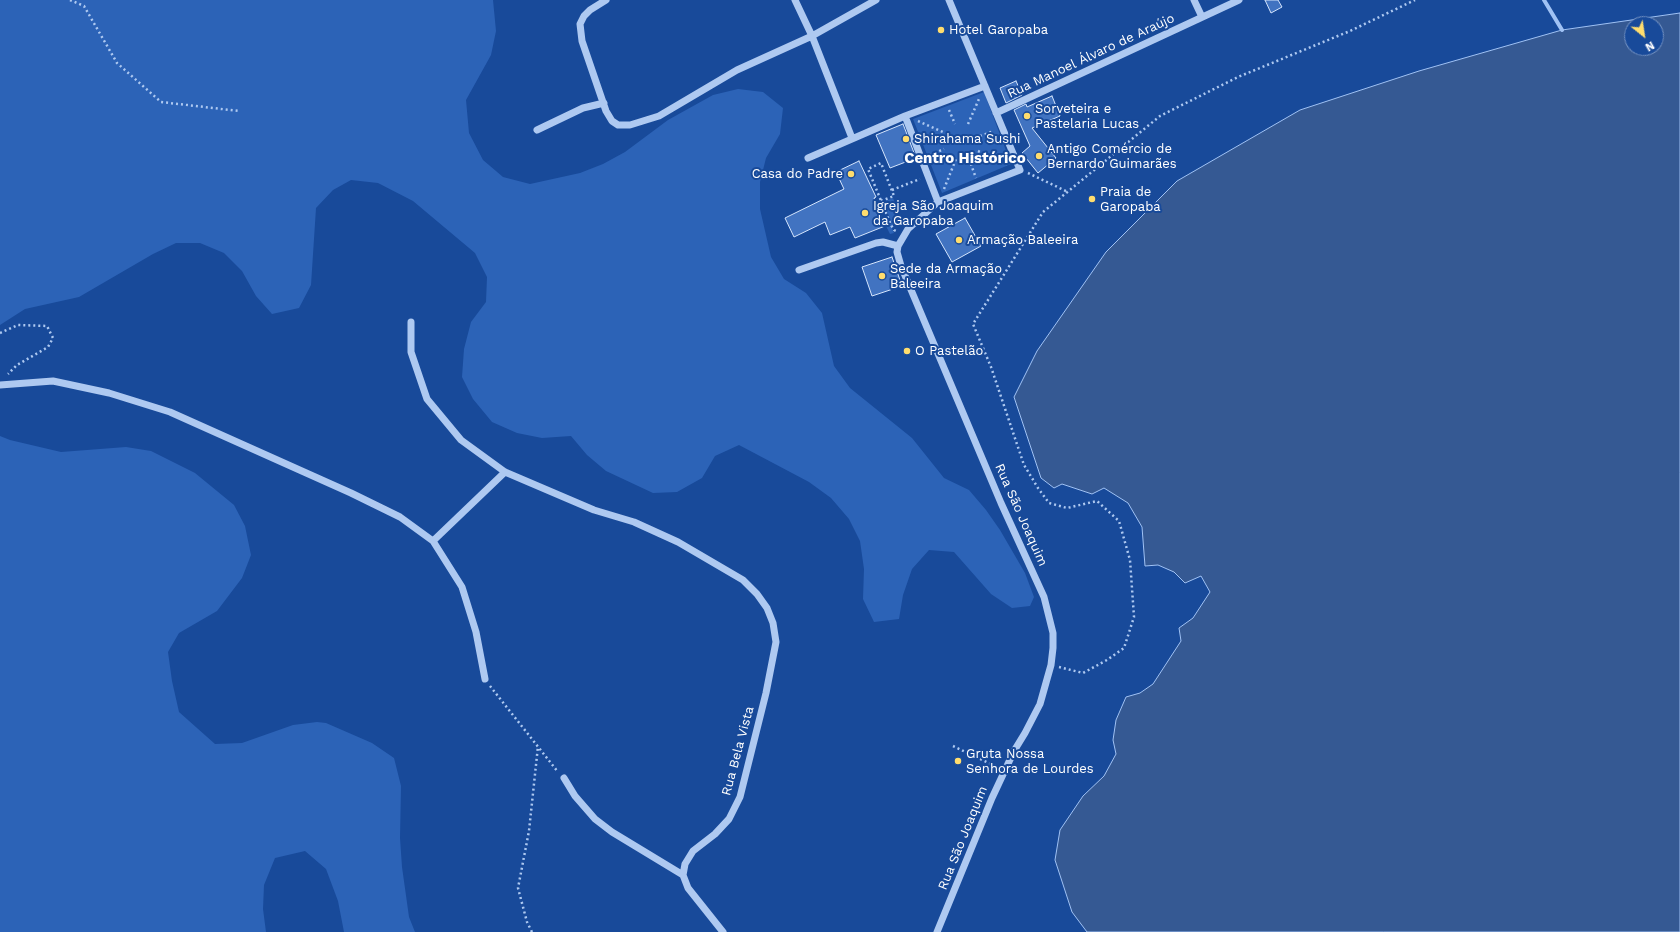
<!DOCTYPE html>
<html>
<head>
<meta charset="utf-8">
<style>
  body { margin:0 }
  #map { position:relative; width:1680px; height:932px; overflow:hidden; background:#184a9a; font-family:"Work Sans",sans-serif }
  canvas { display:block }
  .north { position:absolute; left:1624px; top:16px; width:40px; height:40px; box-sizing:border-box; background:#184a9a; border:1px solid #7492c2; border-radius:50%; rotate:150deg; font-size:11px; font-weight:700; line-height:16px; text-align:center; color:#fff }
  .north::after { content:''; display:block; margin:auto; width:14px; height:18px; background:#ffdd6e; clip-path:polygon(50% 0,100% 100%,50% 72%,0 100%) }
</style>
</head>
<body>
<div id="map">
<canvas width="1680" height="932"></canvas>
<div class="north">N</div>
</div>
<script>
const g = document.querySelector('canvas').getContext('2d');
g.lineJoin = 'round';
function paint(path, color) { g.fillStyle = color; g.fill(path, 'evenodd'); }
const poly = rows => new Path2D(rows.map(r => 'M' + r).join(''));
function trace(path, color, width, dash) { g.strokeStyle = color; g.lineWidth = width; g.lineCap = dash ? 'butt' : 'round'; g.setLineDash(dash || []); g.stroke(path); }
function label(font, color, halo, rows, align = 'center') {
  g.font = font + ' "Work Sans",sans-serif'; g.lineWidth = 4; g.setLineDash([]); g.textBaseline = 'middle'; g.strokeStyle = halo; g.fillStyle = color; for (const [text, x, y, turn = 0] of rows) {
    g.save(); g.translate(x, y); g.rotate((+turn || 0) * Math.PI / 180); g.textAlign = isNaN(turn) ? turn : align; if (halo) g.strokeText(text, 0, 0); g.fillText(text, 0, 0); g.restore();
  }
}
paint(poly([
  [0,0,493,0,496,31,491,55,466,100,469,133,483,160,503,177,530,184,580,173,603,164,625,152,668,120,713,95,738,89,763,92,783,108,780,134,766,158,760,182,760,209,771,257,784,279,806,293,822,313,834,366,850,388,912,438,944,478,969,490,986,510,1000,530,1025,573,1034,597,1030,606,1012,608,991,594,954,552,929,550,912,569,903,595,899,619,874,622,863,599,864,569,860,541,849,519,831,498,809,482,739,445,715,456,702,478,677,492,653,493,606,471,587,455,571,436,542,438,517,433,492,422,473,399,462,377,464,349,471,322,486,302,487,277,475,253,413,201,378,183,351,180,333,190,316,208,311,285,299,308,272,314,256,296,242,271,224,253,200,243,176,243,153,254,79,297,25,309,0,325],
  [984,92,1011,164,942,193,913,119],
  [893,198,902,221,891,226,894,233,890,234,886,226,892,223,883,202],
  [0,436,10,440,61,452,126,447,151,451,195,473,234,505,245,526,251,555,242,578,217,611,179,633,168,652,172,681,179,712,215,744,242,743,293,725,317,722,326,723,372,743,394,758,401,786,400,838,402,867,409,917,415,932,344,932,338,901,326,869,305,851,275,858,264,885,263,909,266,932,0,932]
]), '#2c63b7');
const water = poly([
  [1680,13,1680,932,1087,932,1072,912,1055,860,1060,830,1083,796,1104,776,1116,754,1113,740,1116,720,1126,697,1140,693,1153,684,1181,641,1179,628,1193,618,1210,592,1201,576,1185,583,1174,572,1158,565,1145,566,1142,527,1128,503,1104,488,1092,494,1062,484,1054,488,1041,478,1014,397,1037,351,1106,252,1177,181,1300,110,1419,71,1562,30,1680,13],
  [1632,24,1656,24,1656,48,1632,48,1632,24]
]);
paint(water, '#355993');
trace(water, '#a0c2f4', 1);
trace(poly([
  [1544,0,1562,30]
]), '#a0c2f4', 4);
const building = poly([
  [1265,0,1278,0,1282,7,1271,13,1265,0],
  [1016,81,1022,95,1006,103,1000,88,1016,81],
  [1052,96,1060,116,1032,128,1056,158,1038,173,1022,153,1030,146,1014,110,1026,104,1027,107,1052,96],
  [903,124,916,158,890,168,876,135,903,124],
  [859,161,876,197,874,198,885,226,855,238,850,227,830,235,825,222,794,237,785,218,844,189,836,172,859,161],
  [965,218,981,246,952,262,936,234,965,218],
  [892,257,902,286,872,296,862,267,892,257]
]);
paint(building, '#4173c1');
trace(building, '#d5e5fc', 1);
trace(poly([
  [70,0,84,6,117,63,161,102,239,111],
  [949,110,955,124],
  [918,121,945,133],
  [968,124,979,99],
  [980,136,994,131],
  [978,151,1007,164],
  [930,155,944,149],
  [969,159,976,178],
  [1028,173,1068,192],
  [944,189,956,159],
  [892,190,920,179],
  [881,201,894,196,881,163,868,169,891,225,894,230,896,231],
  [0,333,18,325,47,326,53,338,48,347,17,365,8,374],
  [1059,667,1083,673,1107,660,1124,648,1134,617,1130,560,1119,521,1097,501,1067,508,1049,503,1038,488,1024,465,991,367,973,324,1043,212,1160,116,1238,77,1350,31,1415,0],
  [490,686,558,772],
  [953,746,997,767],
  [532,932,527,922,518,888,529,831,538,746]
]), '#aec9f1', 2.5, [2, 3]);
trace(poly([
  [606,0,590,10,584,16,580,24,582,41,606,111,612,121,618,125,630,125,659,116,737,70,812,36,876,0],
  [795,0,812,36,852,138],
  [1194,0,1202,17],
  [996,113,1239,0],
  [905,116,938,202],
  [537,130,583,108,604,103],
  [808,158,905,116,985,86],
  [799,270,876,243,883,242,898,246],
  [411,322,411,352,427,399,461,440,505,472,594,510,634,522,678,542,743,580,757,594,767,608,773,623,776,642,766,693,740,797,729,819,715,834,693,851,685,864,683,875,688,888,723,932],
  [0,385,53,381,109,393,170,412,351,493,400,517,433,541,462,587,476,632,485,679],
  [433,541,505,472],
  [564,778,575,796,595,819,612,832,683,875],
  [937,932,992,798,1014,751,1025,733,1040,704,1051,665,1053,648,1053,633,1044,597,1001,503,901,266,897,252,898,246,908,229,938,202,1020,170,949,0]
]), '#aec9f1', 7);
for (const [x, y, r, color] of [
  [941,30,4,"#ffdd6e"],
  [1027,116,4,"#ffdd6e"],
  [906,139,4,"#ffdd6e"],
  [1039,156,4,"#ffdd6e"],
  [851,174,4,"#ffdd6e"],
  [1092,199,4,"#ffdd6e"],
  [865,213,4,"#ffdd6e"],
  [959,240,4,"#ffdd6e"],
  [882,276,4,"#ffdd6e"],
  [907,351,4,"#ffdd6e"],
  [958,761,4,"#ffdd6e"]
]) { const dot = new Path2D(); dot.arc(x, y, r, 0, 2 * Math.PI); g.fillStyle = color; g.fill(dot); trace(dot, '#184a9a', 1.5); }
label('13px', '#fff', '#184a9a', [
  ["Hotel Garopaba",949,30],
  ["Sorveteira e",1035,109],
  ["Pastelaria Lucas",1035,124],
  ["Shirahama Sushi",914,139],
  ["Antigo Comércio de",1047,149],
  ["Bernardo Guimarães",1047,164],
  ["Casa do Padre",843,174,"right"],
  ["Praia de",1100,192],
  ["Garopaba",1100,207],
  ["Igreja São Joaquim",873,206],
  ["da Garopaba",873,221],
  ["Armação Baleeira",967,240],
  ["Sede da Armação",890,269],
  ["Baleeira",890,284],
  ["O Pastelão",915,351],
  ["Gruta Nossa",966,754],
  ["Senhora de Lourdes",966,769]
], 'left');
label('13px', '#fff', '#184a9a', [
  ["Rua Manoel Álvaro de Araújo",1091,56,-25],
  ["Rua São Joaquim",1021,515,66],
  ["Rua Bela Vista",738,751,-75],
  ["Rua São Joaquim",963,838,-68]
]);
label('bold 15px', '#fff', '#184a9a', [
  ["Centro Histórico",965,159]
]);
</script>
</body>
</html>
